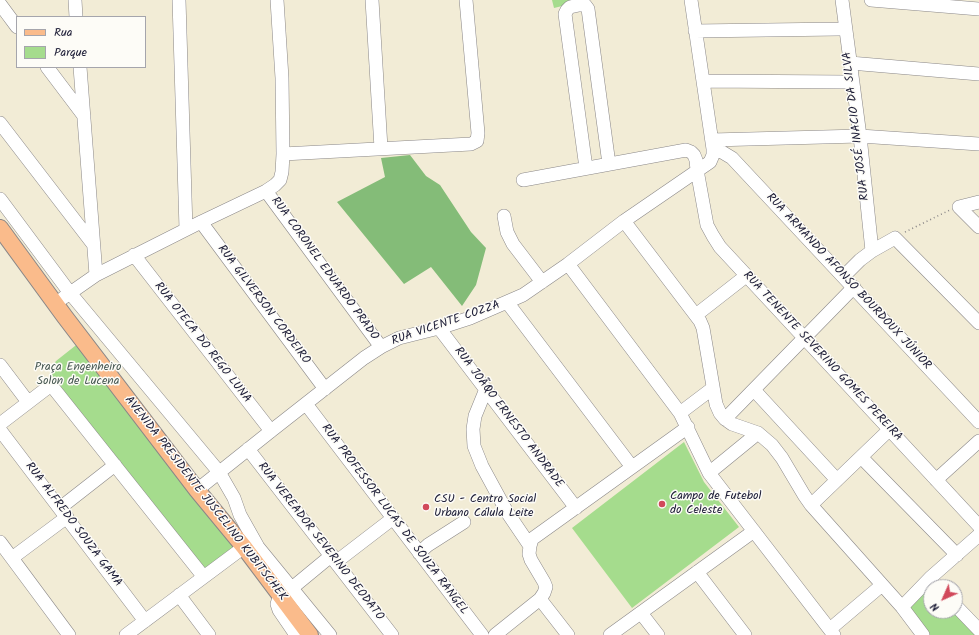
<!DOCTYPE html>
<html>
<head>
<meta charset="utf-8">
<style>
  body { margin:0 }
  #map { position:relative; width:979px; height:635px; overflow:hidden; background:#f2ecd6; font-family:Kalam,sans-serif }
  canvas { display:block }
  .legend { position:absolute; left:16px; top:16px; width:130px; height:52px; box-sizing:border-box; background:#fdfcf7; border:1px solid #a5a5ac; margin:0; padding:5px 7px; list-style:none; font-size:12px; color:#22223b }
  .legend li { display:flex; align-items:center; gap:8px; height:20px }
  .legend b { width:20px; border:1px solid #a5a5ac }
  .north { position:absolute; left:923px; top:579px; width:40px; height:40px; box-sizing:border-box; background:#fdfcf7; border:1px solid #a5a5ac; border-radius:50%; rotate:225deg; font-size:11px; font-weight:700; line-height:16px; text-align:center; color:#22223b }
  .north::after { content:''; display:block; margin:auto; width:14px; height:18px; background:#d1495b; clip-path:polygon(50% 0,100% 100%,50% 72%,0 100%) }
</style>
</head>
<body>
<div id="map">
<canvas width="979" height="635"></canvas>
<ul class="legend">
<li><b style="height:5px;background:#fabb8b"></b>Rua</li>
<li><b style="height:11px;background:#a5dc8d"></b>Parque</li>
</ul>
<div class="north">N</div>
</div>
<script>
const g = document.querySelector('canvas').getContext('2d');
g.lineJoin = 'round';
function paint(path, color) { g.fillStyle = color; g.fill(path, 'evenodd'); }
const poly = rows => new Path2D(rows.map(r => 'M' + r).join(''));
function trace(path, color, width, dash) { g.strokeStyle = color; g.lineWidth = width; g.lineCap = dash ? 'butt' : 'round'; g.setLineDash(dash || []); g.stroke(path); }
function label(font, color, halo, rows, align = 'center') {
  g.font = font + ' Kalam,sans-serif'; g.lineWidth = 3; g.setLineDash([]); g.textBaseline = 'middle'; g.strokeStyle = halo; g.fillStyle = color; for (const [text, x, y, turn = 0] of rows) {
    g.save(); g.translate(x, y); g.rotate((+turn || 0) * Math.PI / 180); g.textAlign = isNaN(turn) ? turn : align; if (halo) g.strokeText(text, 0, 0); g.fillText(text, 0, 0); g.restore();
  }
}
paint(poly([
  [552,0,583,0,583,1,554,8],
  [80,342,235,547,205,572,54,380,52,375,53,365,56,361],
  [684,442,704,482,739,527,632,608,572,528],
  [931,586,933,587,931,587,931,611,955,611,978,635,928,635,908,609]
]), '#a5dc8d');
paint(poly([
  [410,155,426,176,440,185,471,232,486,248,476,285,462,306,431,267,404,284,337,202,385,177,381,158]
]), '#84bc78');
const minor = poly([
  [75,0,76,17],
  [179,0,186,229],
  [372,0,381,148],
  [842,0,860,136,872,251],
  [871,0,979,9],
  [0,4,17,27],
  [695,31,839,29],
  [850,63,979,74],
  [47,67,84,116],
  [80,67,96,275],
  [703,81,847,82],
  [0,123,93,244],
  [712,140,860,136,979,144],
  [713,149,722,152,732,158,979,422],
  [283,154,471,144,477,141,478,133,466,0],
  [586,168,565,14,567,10,570,7,579,5,585,5,588,9,609,164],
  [523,180,686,150,691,152,694,155,696,160,697,170,707,225,713,236,720,247,979,526],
  [266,191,381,347],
  [0,199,70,293,219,472,234,498,240,515,258,547,330,635],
  [959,207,979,227],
  [959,207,979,202],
  [504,216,507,232,513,244,542,282],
  [624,221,700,321,703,328,716,404,720,413,725,419,732,424,758,433,772,445,782,458,804,495,811,505,902,607,923,635],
  [201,222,325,389],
  [134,255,271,431],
  [568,264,680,413,709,473,834,635],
  [844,276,860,260,872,251,895,238,979,323],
  [63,298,96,275,201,222,266,191,275,185,280,180,282,172,283,154,282,78,277,0],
  [507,302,632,467],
  [696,315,746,276],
  [439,328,576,508],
  [0,365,28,402],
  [486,389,475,416,473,429,474,446,482,466,507,512,530,546],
  [754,390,837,480],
  [306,404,482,635],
  [680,413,713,388],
  [725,419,854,287],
  [0,424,51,385,203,576],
  [0,430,145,621],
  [248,449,392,635],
  [861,457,957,555],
  [709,473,758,433],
  [936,480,979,441],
  [197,490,271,431,364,358,381,347,399,338,439,328,470,318,523,295,568,264,624,221,710,162,713,155,713,149,691,0],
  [811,505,889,430],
  [60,508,115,465],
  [0,542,69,635],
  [419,553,428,545,464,522],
  [12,558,67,517],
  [336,562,392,519],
  [697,572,745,635],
  [179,595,209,635],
  [540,599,568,635],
  [955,605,979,630],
  [902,607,930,578,979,535],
  [641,613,658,635],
  [830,629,882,585],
  [126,635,244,547],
  [296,635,279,610,277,604,280,595,292,588,332,555],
  [495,635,540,599,544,593,546,587,544,582,531,560,529,554,530,546,532,539,688,427],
  [610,635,754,531]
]);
const major = poly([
  [0,228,65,317,197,490,244,547,310,635]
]);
trace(minor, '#8a8788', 14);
trace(major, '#8a8788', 18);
trace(poly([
  [905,232,950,210]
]), '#8a8788', 1.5, [1, 3]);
trace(minor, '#fff', 13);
trace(major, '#fabb8b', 16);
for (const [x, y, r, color] of [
  [662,504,4,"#d1495b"],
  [426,507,4,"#d1495b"]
]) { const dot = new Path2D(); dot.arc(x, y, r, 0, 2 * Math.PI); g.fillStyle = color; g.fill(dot); trace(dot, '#fdfcf7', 1.5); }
label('12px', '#22223b', '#fdfcf7', [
  ["RUA JOSÉ INACIO DA SILVA",857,126,-97],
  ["RUA CORONEL EDUARDO PRADO",324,269,54],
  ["RUA ARMANDO AFONSO BOURDOUX JÚNIOR",848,282,47],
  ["RUA GILVERSON CORDEIRO",263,305,53],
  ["RUA VICENTE COZZA",446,324,-19],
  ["RUA OTECA DO REGO LUNA",202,343,52],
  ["RUA TENENTE SEVERINO GOMES PEREIRA",822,357,47],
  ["RUA JOÃQO ERNESTO ANDRADE",508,418,53],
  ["AVENIDA PRESIDENTE JUSCELINO KUBITSCHEK",205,499,52],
  ["RUA PROFESSOR LUCAS DE SOUZA RANGEL",394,520,53],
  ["RUA ALFREDO SOUZA GAMA",73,525,53],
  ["RUA VEREADOR SEVERINO DEODATO",320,542,52]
]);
label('12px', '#495a54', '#fdfcf7', [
  ["Praça Engenheiro",78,368],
  ["Solon de Lucena",78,382]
]);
label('12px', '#22223b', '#fdfcf7', [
  ["Campo de Futebol",670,497],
  ["do Celeste",670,511],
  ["CSU - Centro Social",434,500],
  ["Urbano Cálula Leite",434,514]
], 'left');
</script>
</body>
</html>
